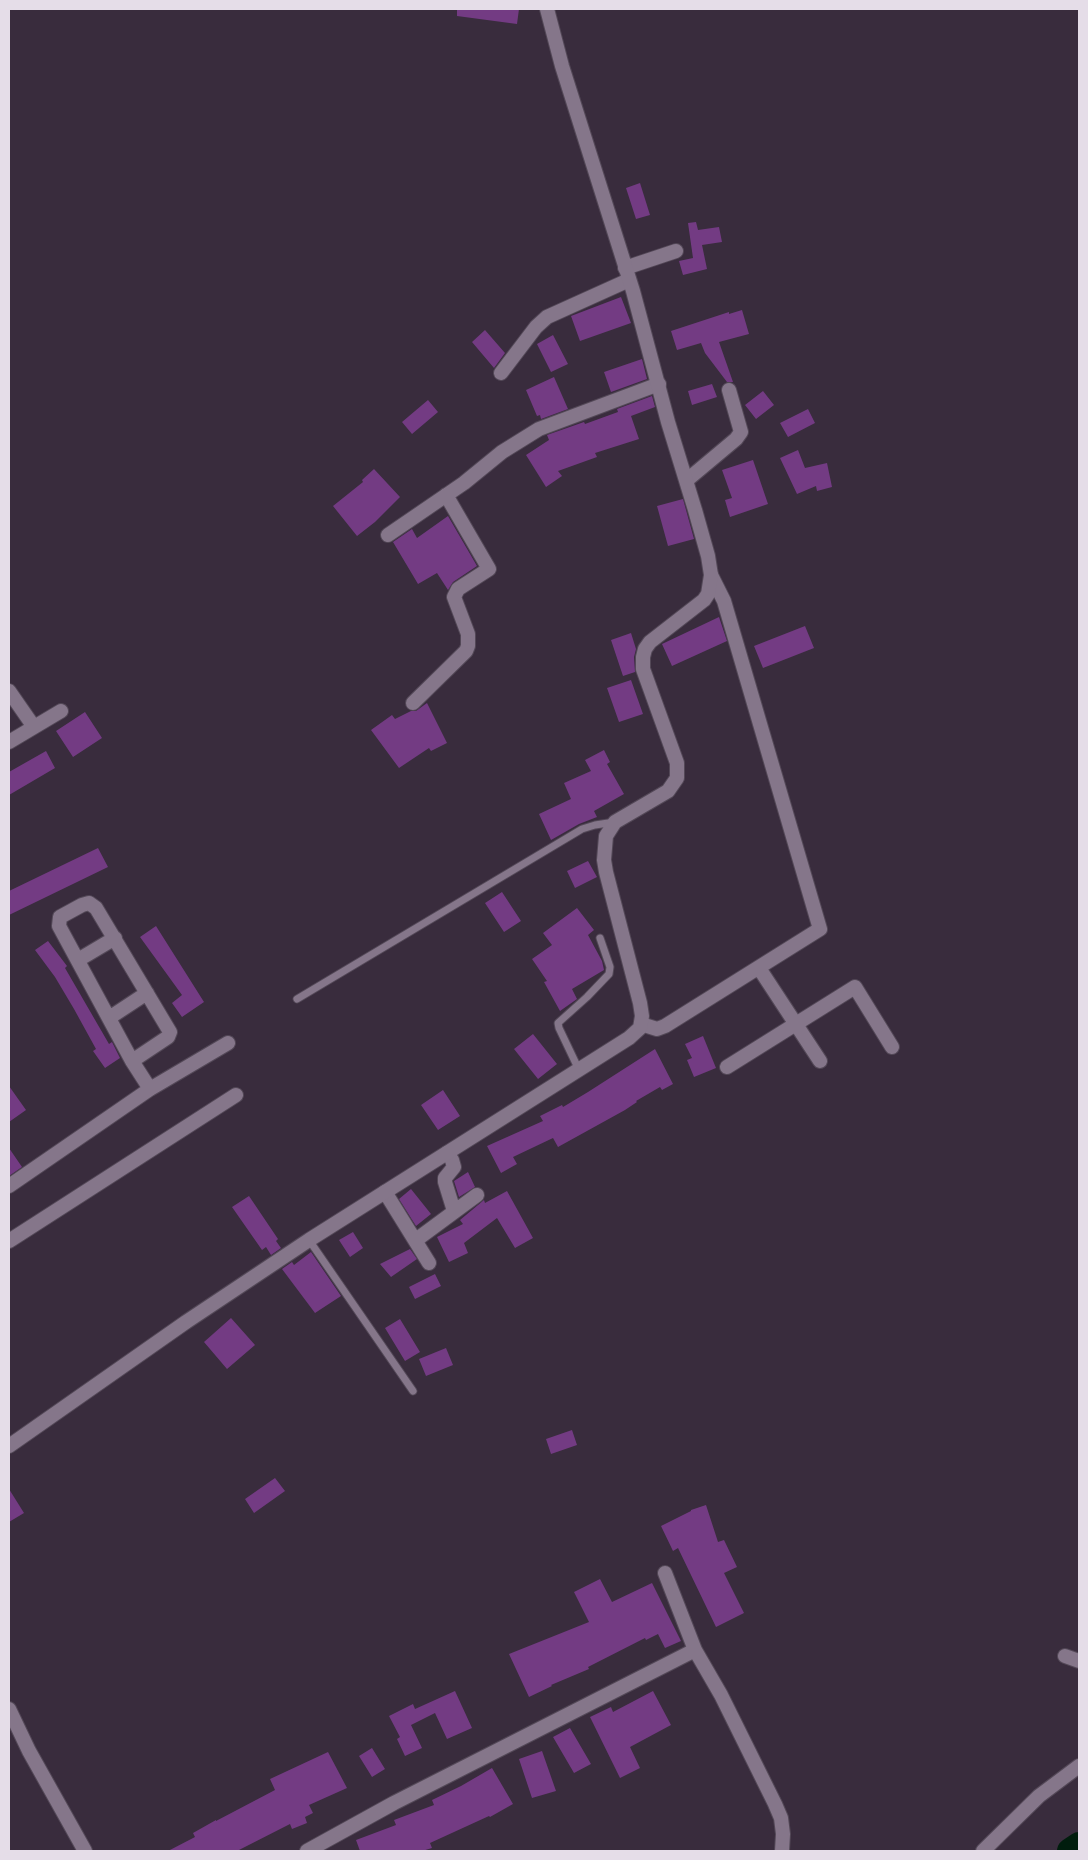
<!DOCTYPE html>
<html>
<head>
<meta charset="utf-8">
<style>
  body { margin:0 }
  #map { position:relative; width:1088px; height:1860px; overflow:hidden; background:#392c3d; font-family:"Noto Sans",sans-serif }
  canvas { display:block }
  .frame { position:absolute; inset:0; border:10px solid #e5dde8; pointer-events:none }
</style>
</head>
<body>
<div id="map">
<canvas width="1088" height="1860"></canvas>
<div class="frame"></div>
</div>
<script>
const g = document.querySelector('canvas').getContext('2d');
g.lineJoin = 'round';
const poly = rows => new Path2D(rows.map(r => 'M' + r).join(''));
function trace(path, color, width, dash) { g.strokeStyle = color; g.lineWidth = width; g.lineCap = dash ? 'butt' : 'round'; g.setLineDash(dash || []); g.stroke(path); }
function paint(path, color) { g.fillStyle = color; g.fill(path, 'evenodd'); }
trace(poly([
  [1070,1851,1079,1845]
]), '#001d0d', 26);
paint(poly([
  [457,9,519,9,517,24,457,16],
  [640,183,650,215,636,219,626,188],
  [696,222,698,230,719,227,722,242,702,245,707,269,683,275,679,261,693,258,688,223],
  [621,297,631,323,580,341,571,316],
  [742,310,749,334,719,342,733,382,727,382,705,353,701,343,677,350,671,331,729,312,729,314],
  [485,330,505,353,494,368,472,342],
  [553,335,568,364,551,372,537,344],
  [642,359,647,379,611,392,604,372],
  [554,377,568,409,541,419,540,415,537,416,526,390],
  [712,384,717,397,692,405,688,391],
  [763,391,774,405,756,419,745,405],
  [652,396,655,407,631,416,639,439,595,453,597,457,558,471,562,476,546,487,526,455,549,440,547,435,584,422,585,424,618,412,617,409],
  [428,400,438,412,412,434,402,422],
  [808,409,815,423,788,437,780,423],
  [798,450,805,468,827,463,832,487,817,491,816,486,797,494,780,458],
  [753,460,768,504,730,517,725,500,732,498,722,470],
  [374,469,400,497,375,522,357,536,333,506,363,482,362,480],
  [683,499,694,539,668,546,657,506],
  [448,516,477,566,453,582,448,590,437,573,418,584,393,542,412,529,417,538],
  [719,617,727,641,672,666,662,644],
  [805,626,814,648,763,668,754,646],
  [631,633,636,649,634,657,635,672,623,676,611,640],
  [631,680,643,714,619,722,607,688],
  [427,703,447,743,431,751,429,748,399,768,371,730,392,715,395,719,411,711,416,711],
  [85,712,102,738,73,757,56,731],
  [604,750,610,762,607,764,624,794,594,811,597,817,579,824,551,840,539,814,571,799,564,783,591,771,585,760],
  [46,751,55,768,9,795,9,772],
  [98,848,108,867,9,915,9,891],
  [588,861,597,877,575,888,567,871],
  [502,892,521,921,504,932,485,903],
  [577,908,594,930,588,935,602,961,604,970,572,989,577,999,560,1011,544,982,547,981,532,959,552,945,543,933],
  [156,926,204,1002,182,1017,172,1003,182,995,140,937],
  [48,941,67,966,65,968,109,1044,112,1042,120,1058,105,1068,93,1051,96,1049,74,1009,55,977,35,950],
  [533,1034,557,1064,538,1079,514,1049],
  [703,1036,716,1068,694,1077,687,1060,692,1058,685,1044],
  [655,1049,673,1084,662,1090,660,1087,636,1101,637,1102,625,1110,558,1147,553,1138,513,1157,517,1164,501,1173,487,1146,543,1121,540,1116,562,1105,563,1107,588,1092],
  [9,1086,26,1110,9,1122],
  [443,1090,460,1116,438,1130,421,1105],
  [9,1148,22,1167,9,1176],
  [468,1172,475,1187,459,1197,454,1181],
  [411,1189,431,1214,416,1226,399,1199],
  [507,1191,533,1238,515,1248,497,1218,464,1243,468,1253,449,1262,437,1237,463,1224,460,1220,484,1200,485,1203],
  [249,1196,278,1239,276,1241,281,1248,271,1255,266,1247,262,1250,232,1207],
  [353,1232,363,1248,350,1257,339,1240],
  [410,1249,417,1259,391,1277,380,1264],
  [311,1252,341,1296,315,1313,282,1269,292,1262,294,1265],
  [435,1274,441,1286,415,1299,409,1287],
  [231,1318,255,1345,227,1369,204,1342],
  [400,1319,420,1352,405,1361,385,1328],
  [446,1348,453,1365,426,1376,419,1359],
  [572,1430,577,1445,551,1454,546,1439],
  [275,1478,285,1491,254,1513,245,1499],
  [9,1489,24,1513,9,1522],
  [706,1505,718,1542,724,1540,737,1567,724,1573,744,1613,716,1627,678,1548,673,1551,661,1526,691,1511,691,1510],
  [600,1579,612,1602,652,1583,681,1641,665,1648,658,1634,646,1640,645,1638,588,1667,589,1669,551,1685,552,1686,529,1697,509,1654,589,1622,574,1592],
  [455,1691,472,1728,447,1739,435,1713,411,1725,422,1748,405,1756,397,1739,400,1737,389,1716,413,1704,415,1709],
  [653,1691,671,1725,630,1747,640,1768,620,1778,590,1717,611,1707,613,1712],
  [570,1728,591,1764,574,1773,553,1737],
  [372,1748,385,1769,372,1777,359,1756],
  [542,1751,556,1791,532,1798,519,1759],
  [328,1752,347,1788,309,1805,313,1813,305,1817,307,1823,292,1829,290,1824,237,1851,168,1851,195,1837,193,1833,216,1820,216,1821,275,1790,270,1779],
  [492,1768,513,1804,490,1817,489,1816,430,1843,432,1848,422,1851,360,1851,356,1840,396,1825,394,1820,434,1805,432,1800,461,1786]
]), '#733b83');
const service = poly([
  [297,999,582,829,595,825,615,822],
  [579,1070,559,1028,558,1023,587,997,609,974,610,967,600,938],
  [309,1240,413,1391]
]);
const minor = poly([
  [625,268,676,251],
  [501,373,536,327,547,317,629,280],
  [687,480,736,439,741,432,729,390],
  [388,535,464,483,502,452,539,429,659,384],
  [9,691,34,727],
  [413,703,466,651,468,646,468,634,454,597,458,589,489,569,446,495],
  [9,742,61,711],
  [78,960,115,938],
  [759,968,820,1061],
  [109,1018,147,993],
  [641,1024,657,1029,665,1026,820,929,724,601,711,575],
  [132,1061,168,1037,170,1032,96,908,89,903,82,905,60,917,59,926,132,1061,150,1089],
  [727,1067,855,987,892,1047],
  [447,1153,452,1160,454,1167,445,1178,445,1182,454,1211],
  [9,1186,150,1089,228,1043],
  [385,1192,429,1263],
  [416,1240,477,1195],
  [9,1241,236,1095],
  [665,1573,695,1650,721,1695,775,1804,781,1818,783,1834,782,1851],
  [1065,1656,1079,1661],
  [9,1709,29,1751,85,1851],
  [307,1851,394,1803,695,1650],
  [983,1851,1039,1796,1079,1766]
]);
const tertiary = poly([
  [9,1446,186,1322,309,1240,629,1038,640,1028,642,1016,640,1003,606,872,604,860,606,836,615,822,668,791,677,778,677,763,643,669,643,657,645,649,650,642,704,600,708,594,711,575,708,556,695,510,668,422,633,291,562,66,547,9]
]);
trace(service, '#534857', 9);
trace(minor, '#534857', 16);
trace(tertiary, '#534857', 16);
trace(service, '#85768a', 7);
trace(minor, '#85768a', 14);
trace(tertiary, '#85768a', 14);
</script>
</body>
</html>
